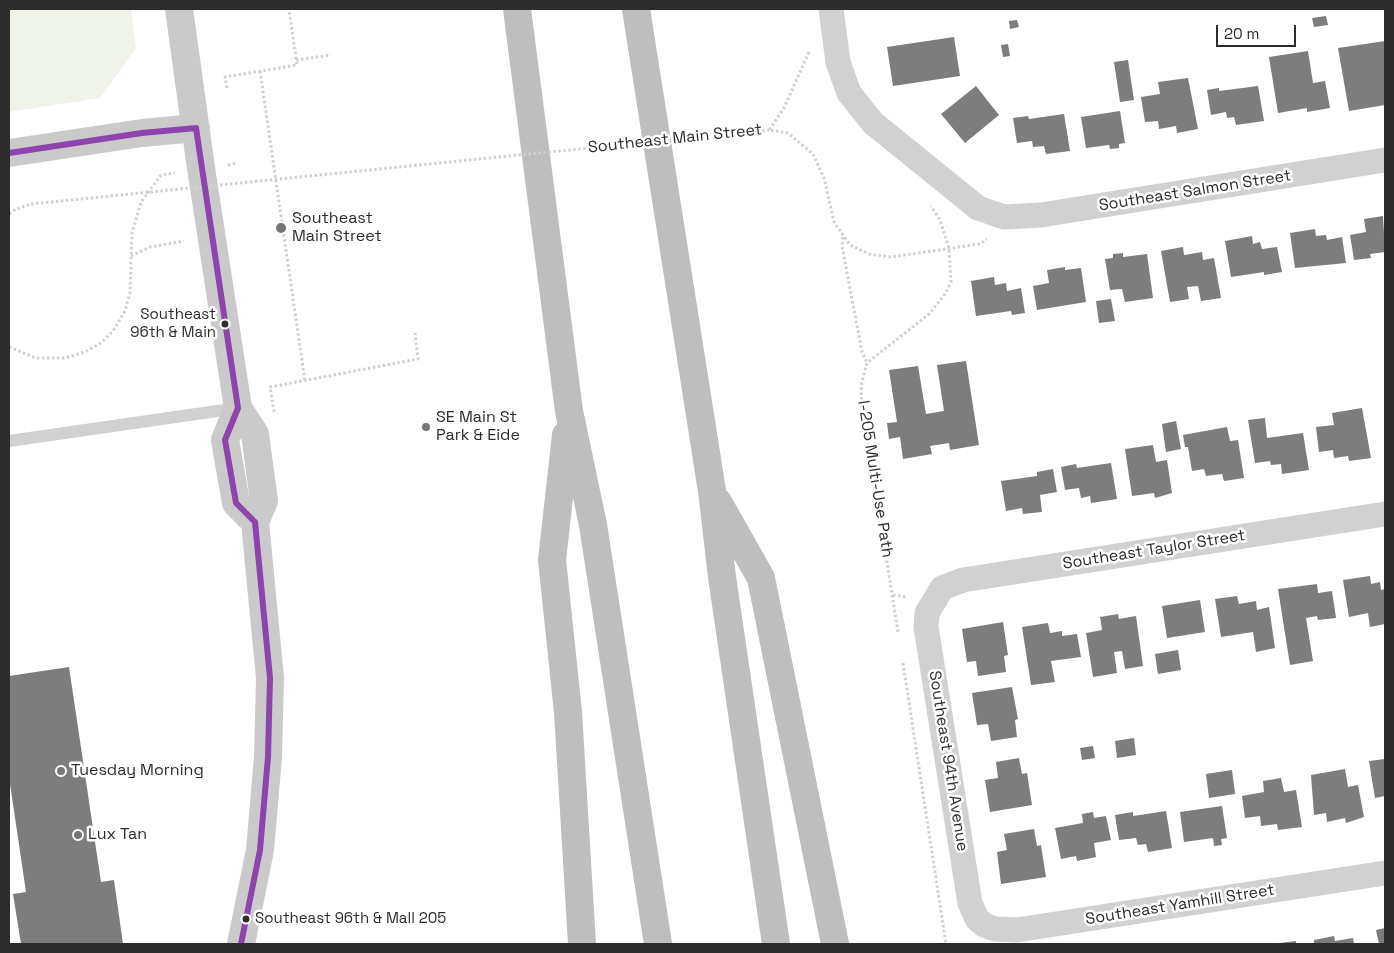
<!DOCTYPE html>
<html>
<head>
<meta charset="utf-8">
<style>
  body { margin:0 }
  #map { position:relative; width:1394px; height:953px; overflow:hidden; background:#fff; font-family:"Space Grotesk",sans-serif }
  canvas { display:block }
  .frame { position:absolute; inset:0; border:10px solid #2c2c2c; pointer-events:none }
  .scale { position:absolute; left:1216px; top:25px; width:80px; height:22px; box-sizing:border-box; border:2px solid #2c2c2c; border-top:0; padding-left:6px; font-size:15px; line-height:18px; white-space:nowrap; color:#2c2c2c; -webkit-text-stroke:4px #fff; paint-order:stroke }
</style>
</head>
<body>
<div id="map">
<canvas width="1394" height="953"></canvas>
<div class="frame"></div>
<div class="scale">20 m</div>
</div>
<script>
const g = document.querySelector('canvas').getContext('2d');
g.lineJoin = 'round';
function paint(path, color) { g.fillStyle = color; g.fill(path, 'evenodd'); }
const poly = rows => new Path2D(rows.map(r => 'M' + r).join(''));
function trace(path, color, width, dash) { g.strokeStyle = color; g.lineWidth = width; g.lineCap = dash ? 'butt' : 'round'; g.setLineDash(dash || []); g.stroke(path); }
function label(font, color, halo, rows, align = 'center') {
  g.font = font + ' "Space Grotesk",sans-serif'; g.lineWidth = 5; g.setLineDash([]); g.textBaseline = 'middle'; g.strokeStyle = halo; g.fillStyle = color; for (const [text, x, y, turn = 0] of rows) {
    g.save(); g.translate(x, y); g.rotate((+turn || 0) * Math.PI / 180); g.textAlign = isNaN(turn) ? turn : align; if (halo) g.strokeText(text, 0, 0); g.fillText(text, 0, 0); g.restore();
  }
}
paint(poly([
  [9,9,131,9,136,48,100,98,9,112]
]), '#eff3ea');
paint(poly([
  [1326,16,1328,25,1314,27,1312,18],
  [1017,20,1019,27,1010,29,1009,21],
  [954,37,960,76,893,86,887,47],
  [1385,41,1385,105,1349,111,1338,48],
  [1008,44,1010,56,1003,57,1001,45],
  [1308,51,1313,83,1325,81,1330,108,1307,112,1307,108,1278,113,1269,57],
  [1128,60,1134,100,1120,102,1114,62],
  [1188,78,1198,129,1177,133,1176,126,1159,129,1158,121,1145,122,1141,97,1160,94,1158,82],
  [976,86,999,115,965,143,941,114],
  [1258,86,1264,121,1236,125,1234,117,1227,118,1226,112,1211,115,1207,90,1219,88,1219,91],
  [1120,111,1125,143,1119,144,1119,148,1110,149,1109,145,1086,148,1081,117],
  [1064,114,1070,151,1046,154,1044,146,1033,147,1032,141,1017,143,1013,118,1028,116,1029,119],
  [1383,216,1385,252,1370,254,1371,258,1354,260,1350,235,1366,232,1364,219],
  [1315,229,1316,236,1326,235,1327,240,1342,237,1346,263,1295,268,1290,233],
  [1252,236,1253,244,1260,242,1262,249,1277,247,1282,272,1264,275,1264,272,1231,277,1225,241],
  [1183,247,1184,255,1202,252,1203,260,1214,258,1221,298,1201,301,1198,286,1187,287,1189,299,1170,302,1161,251],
  [1123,253,1123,257,1147,254,1153,298,1125,302,1122,289,1110,290,1105,259,1113,258,1113,254],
  [1065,267,1065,270,1081,268,1086,302,1037,310,1033,286,1049,283,1047,270],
  [994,277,995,285,1006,283,1007,291,1021,288,1025,313,1012,315,1011,311,976,316,971,281],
  [1111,299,1115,321,1099,323,1096,301],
  [966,361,979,445,950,450,949,443,930,446,932,454,903,459,900,437,889,439,887,423,897,422,889,370,918,366,926,414,944,411,937,365],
  [1362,408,1371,458,1349,461,1348,456,1334,458,1333,450,1319,452,1316,427,1334,425,1332,413],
  [1265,418,1267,438,1303,433,1309,470,1282,474,1281,464,1271,465,1270,461,1255,463,1248,420],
  [1176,421,1181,449,1166,452,1162,424],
  [1227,427,1230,441,1238,440,1244,478,1224,481,1222,474,1206,476,1204,469,1192,471,1188,447,1185,447,1183,435],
  [1153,445,1156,462,1167,460,1172,493,1155,498,1154,493,1132,496,1125,449],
  [1111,463,1117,499,1091,503,1090,496,1081,498,1079,488,1065,490,1061,467,1076,464,1077,468],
  [1053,469,1057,492,1040,495,1042,512,1023,514,1022,508,1006,511,1001,481,1037,476,1037,472],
  [1370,576,1371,584,1380,582,1381,590,1385,589,1385,624,1370,627,1368,613,1349,617,1343,580],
  [1317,584,1318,593,1332,591,1336,618,1318,620,1317,616,1306,618,1313,661,1290,665,1278,589],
  [1237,596,1239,604,1256,601,1257,610,1269,607,1275,648,1256,652,1253,632,1221,637,1215,599],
  [1200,600,1205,632,1167,638,1162,606],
  [1118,614,1119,619,1136,616,1143,666,1125,669,1122,651,1114,652,1117,673,1093,677,1086,633,1102,630,1100,617],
  [1003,622,1008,655,1004,656,1006,672,978,676,976,661,967,662,962,629],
  [1048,623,1050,633,1062,631,1062,636,1077,634,1081,657,1051,661,1055,682,1031,685,1022,627],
  [1178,650,1181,670,1158,674,1155,654],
  [69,667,101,882,114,880,123,944,21,944,13,894,26,892,9,777,9,676],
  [1012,687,1018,719,1015,720,1017,737,991,741,988,724,977,725,972,693],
  [1134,738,1136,755,1117,758,1115,741],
  [1093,746,1095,758,1082,760,1080,748],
  [1019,758,1022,774,1027,773,1032,805,990,812,985,780,998,778,996,762],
  [1385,759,1385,796,1375,798,1369,761],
  [1345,769,1348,787,1358,785,1364,817,1346,823,1345,818,1327,822,1326,813,1314,815,1311,775],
  [1232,770,1235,794,1209,798,1206,774],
  [1281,778,1284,792,1296,790,1302,827,1278,830,1277,824,1261,826,1260,816,1245,818,1242,796,1264,792,1263,781],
  [1222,806,1227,838,1221,839,1222,845,1214,846,1213,838,1184,842,1180,812],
  [1166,811,1172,848,1148,852,1146,844,1138,845,1136,838,1119,840,1115,815,1133,812,1133,816],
  [1093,812,1094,818,1106,816,1111,840,1094,843,1096,857,1077,861,1076,856,1061,859,1055,828,1083,823,1082,814],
  [1034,829,1037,846,1041,845,1046,877,1001,884,997,852,1007,850,1004,834],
  [1385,928,1385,944,1379,944,1376,930],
  [1334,936,1335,941,1353,938,1354,944,1314,944,1314,940],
  [1296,941,1296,944,1279,944,1279,943]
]), '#7d7d7d');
trace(poly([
  [809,52,784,108,769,130,788,133,813,154,824,178,834,222,850,245,869,254,891,257,980,244,987,239],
  [296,60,331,55],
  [260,71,305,381],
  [227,88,225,77,297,65,289,9],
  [228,165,237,163],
  [9,214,16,209,31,204],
  [843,237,842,246,862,352,867,363],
  [131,256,150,247,184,241],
  [9,347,36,358,65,358,85,352,102,342,113,331,125,311,130,293,132,233,141,202,161,175,175,173],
  [274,412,270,387,418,359,415,333],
  [893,595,906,597],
  [898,632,862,406,861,386,867,363,929,314,945,294,951,282,949,248,940,220,931,206],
  [903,663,946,944]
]), '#d1d1d1', 3, [2.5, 2.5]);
trace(poly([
  [9,441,238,408]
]), '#d1d1d1', 12);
trace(poly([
  [831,9,838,62,849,93,873,123,978,208,1004,217,1041,215,1385,160],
  [1385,514,963,580,942,588,927,613,926,627,970,903,977,919,984,925,995,929,1017,930,1385,873]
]), '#d1d1d1', 25);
trace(poly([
  [179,9,201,168,238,408,255,434,264,501,255,522,270,678,268,757,260,850,241,944],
  [9,153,142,133,196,128],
  [238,408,225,440,236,503,255,522]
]), '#cacaca', 28);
trace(poly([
  [517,9,569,411,593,525,658,944],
  [636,9,712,491,722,577,776,944],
  [566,435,552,560,568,712,582,944],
  [718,502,761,578,835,944]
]), '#bebebe', 28);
trace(poly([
  [31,204,769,130]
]), '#d1d1d1', 3, [2.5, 2.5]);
trace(poly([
  [196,128,238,408,225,440,236,503,255,522,270,678,268,757,260,850,241,944],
  [9,153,142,133,196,128]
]), '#8e44ad', 6);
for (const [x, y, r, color] of [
  [281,228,6,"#767676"],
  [225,324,4.5,"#2c2c2c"],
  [426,427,5,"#767676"],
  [61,771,5,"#767676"],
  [78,835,5,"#767676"],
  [246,919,4.5,"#2c2c2c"]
]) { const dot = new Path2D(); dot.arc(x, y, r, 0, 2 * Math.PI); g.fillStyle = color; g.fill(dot); trace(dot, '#fff', 2); }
label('15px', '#2c2c2c', '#fff', [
  ["Southeast",216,315],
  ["96th & Main",216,333],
  ["Southeast 96th & Mall 205",255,919,"left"]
], 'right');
label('16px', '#2c2c2c', '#fff', [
  ["Southeast Main Street",675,139,-6],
  ["Southeast Salmon Street",1195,191,-9],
  ["I-205 Multi-Use Path",875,479,81],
  ["Southeast Taylor Street",1154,550,-9],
  ["Southeast 94th Avenue",948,761,81],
  ["Southeast Yamhill Street",1180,905,-9]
]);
label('16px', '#2c2c2c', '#fff', [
  ["Southeast",292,219],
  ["Main Street",292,237],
  ["SE Main St",436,418],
  ["Park & Eide",436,436],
  ["Tuesday Morning",71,771],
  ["Lux Tan",88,835]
], 'left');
</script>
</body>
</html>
